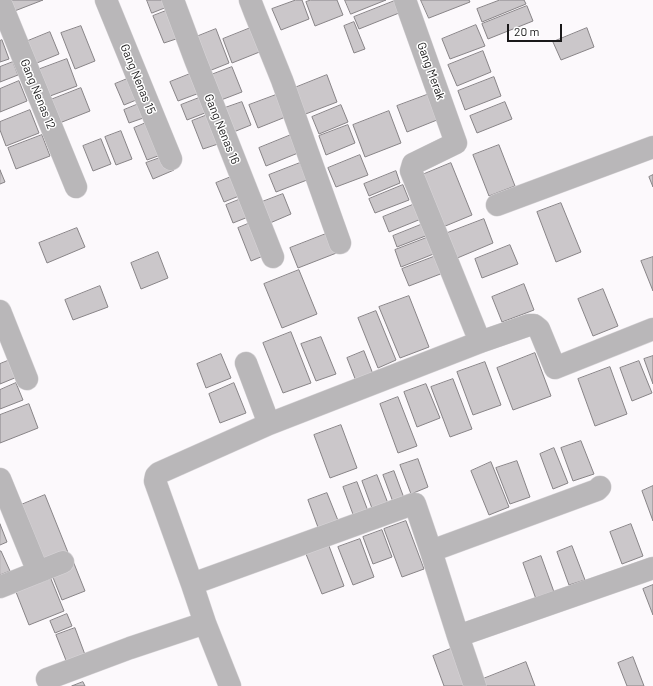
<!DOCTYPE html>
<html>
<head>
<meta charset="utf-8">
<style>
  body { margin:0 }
  #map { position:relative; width:653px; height:686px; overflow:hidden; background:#fcf9fc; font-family:Barlow,sans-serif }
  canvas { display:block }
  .scale { position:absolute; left:507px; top:24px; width:55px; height:18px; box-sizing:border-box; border:2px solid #1a191a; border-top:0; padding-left:5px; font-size:12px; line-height:14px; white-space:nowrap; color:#1a191a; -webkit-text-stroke:3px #fff; paint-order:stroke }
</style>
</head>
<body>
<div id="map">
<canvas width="653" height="686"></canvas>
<div class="scale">20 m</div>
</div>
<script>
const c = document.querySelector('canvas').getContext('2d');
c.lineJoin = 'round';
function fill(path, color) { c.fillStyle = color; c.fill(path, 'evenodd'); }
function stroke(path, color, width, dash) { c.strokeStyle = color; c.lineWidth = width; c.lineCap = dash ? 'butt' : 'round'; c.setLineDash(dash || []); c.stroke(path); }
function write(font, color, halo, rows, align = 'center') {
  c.font = font + ' Barlow,sans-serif'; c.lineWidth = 3; c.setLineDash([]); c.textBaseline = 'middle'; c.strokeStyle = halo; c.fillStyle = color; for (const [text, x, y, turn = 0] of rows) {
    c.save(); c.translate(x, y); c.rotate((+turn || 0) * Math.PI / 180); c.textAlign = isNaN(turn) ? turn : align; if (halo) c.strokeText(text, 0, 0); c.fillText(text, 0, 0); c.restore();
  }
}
const building = new Path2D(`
  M7 0H43L12 12Z
  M147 0H170L172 5 152 13Z
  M296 0H302L309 19 281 30 272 9Z
  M311 0H337L343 15 315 26 306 2Z
  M345 0H386L351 14Z
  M397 0 404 11 359 29 354 17Z
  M421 0H469L470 2 429 18Z
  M500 0H524L526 4 482 22 477 9Z
  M527 6 533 21 488 39 482 24Z
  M171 9 182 37 164 43 153 16Z
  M354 22 365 49 354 53 344 26Z
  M258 25 267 49 232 63 223 39Z
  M476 25 485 46 450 59 442 39Z
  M81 26 95 61 75 69 61 33Z
  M587 28 594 47 561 60 553 42Z
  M216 29 229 63 209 71 196 37Z
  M50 32 59 54 32 65 23 43Z
  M2 40 9 59 0 62V41Z
  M483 51 491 72 457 86 448 65Z
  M67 59 77 86 42 99 32 72Z
  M13 62 18 75 0 82V67Z
  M232 67 242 92 221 100 211 75Z
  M195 72 202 92 178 101 170 82Z
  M327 75 337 102 303 115 292 89Z
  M132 77 141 98 124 105 115 84Z
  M494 77 501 96 465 110 458 91Z
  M19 81 27 101 0 112V89Z
  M81 88 90 111 57 124 48 101Z
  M284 92 293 114 258 128 249 105Z
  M432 93 442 118 407 132 397 106Z
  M204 96 210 111 187 120 181 105Z
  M146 101 152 115 129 123 124 110Z
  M242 102 251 125 231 133 222 109Z
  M505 102 512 119 477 133 470 116Z
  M341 105 348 122 319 134 312 117Z
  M30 110 39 133 6 146 0 130V122Z
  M389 111 401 143 365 157 353 125Z
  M210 114 221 143 203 149 192 121Z
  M153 120 166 153 147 160 134 128Z
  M348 125 355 143 326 155 319 136Z
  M121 131 132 159 116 165 105 137Z
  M42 135 50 156 16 169 8 148Z
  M291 135 298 153 266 166 259 148Z
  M101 139 111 164 93 171 83 146Z
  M499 145 515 186 489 196 473 155Z
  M168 155 174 170 153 179 146 163Z
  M360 155 368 175 336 187 328 168Z
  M300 163 307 180 276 192 269 175Z
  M451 163 472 215 443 227 422 175Z
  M0 170 5 182 0 184Z
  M396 171 400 183 369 196 364 184Z
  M236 175 244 194 224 202 216 183Z
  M653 175V187L649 177Z
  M403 185 409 200 375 213 369 199Z
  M283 194 291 214 270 223 262 202Z
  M246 197 253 215 233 223 226 205Z
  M561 203 581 252 556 262 537 212Z
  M415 204 421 219 389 232 383 217Z
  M484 219 493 243 455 259 445 234Z
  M255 221 268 254 251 261 238 228Z
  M423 224 428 235 397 247 393 236Z
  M77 228 85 247 47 263 39 243Z
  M331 232 339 252 298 268 290 248Z
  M429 237 436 253 401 267 395 250Z
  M510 245 518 264 482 278 475 259Z
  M158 252 168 278 141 289 131 263Z
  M436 256 443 273 409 286 402 269Z
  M653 257V291L641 261Z
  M299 270 317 314 282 328 264 284Z
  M524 284 534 310 502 322 492 297Z
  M100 286 108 307 73 320 65 300Z
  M603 289 618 326 593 336 578 299Z
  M409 296 429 347 400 358 379 307Z
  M376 311 396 360 378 368 358 318Z
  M291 332 311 383 283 393 263 343Z
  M321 337 336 374 316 381 301 344Z
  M364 351 373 374 356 381 347 358Z
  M535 353 551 396 513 410 497 368Z
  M221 354 231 378 206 388 197 364Z
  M653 356V384L644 359Z
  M10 360 17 377 0 384V364Z
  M639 361 652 393 632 401 620 368Z
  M485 362 501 405 473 415 457 372Z
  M610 367 627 414 595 426 578 379Z
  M453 379 472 429 450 437 431 387Z
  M16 383 23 400 0 409V390Z
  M234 383 246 413 220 423 209 394Z
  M426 384 440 418 417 427 404 392Z
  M398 397 417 446 398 453 380 404Z
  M29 404 38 428 0 443V415Z
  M341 425 357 468 330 478 314 435Z
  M581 441 594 474 573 481 561 448Z
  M554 448 568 483 553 489 540 454Z
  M418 459 428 487 411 494 400 465Z
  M517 461 530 497 510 504 496 468Z
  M491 462 509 507 489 515 471 471Z
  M394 471 404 498 393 502 383 475Z
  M377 475 389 506 373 511 362 481Z
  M357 482 368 511 354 517 343 487Z
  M653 486V521L642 491Z
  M327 493 339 523 319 530 308 500Z
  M45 495 69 555 45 564 21 505Z
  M406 521 424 569 402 577 384 529Z
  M0 524 7 542 0 545Z
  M631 524 643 556 622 564 610 532Z
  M382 530 392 557 373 564 363 537Z
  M360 539 374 577 353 585 338 547Z
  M329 546 344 586 322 594 306 554Z
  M572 546 585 580 569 585 557 552Z
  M0 551H1L10 571 0 575Z
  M541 556 554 592 536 599 523 563Z
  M73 561 85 591 62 600 50 570Z
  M51 579 64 611 29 625 16 592Z
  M653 585V615L643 589Z
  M67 614 72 626 55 633 50 621Z
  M75 628 87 660 69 668 56 635Z
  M458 646 473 686H444L433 656Z
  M633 657 644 686H627L618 663Z
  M526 662 535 686H485L483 679Z
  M83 682 85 686H72Z`);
fill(building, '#cbc7ca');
stroke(building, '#888487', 1);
const minor = new Path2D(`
  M106 0 171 159
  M173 0 195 59 273 257
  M250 0 255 13 282 80 340 243
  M0 1 76 187
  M497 205 653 147
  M0 311 27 379
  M480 342 529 325H534L539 329 555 368 653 329
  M246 363 269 424
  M0 479 38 572
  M431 551 458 636
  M192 584 413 504H415L431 551 597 490 600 487
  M0 587 63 562
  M47 679 130 648 205 623
  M230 686 205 623 192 584 155 481 156 476 159 473 269 424 480 342 411 171 413 164 456 143 405 0
  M475 686 458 636 653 568`);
stroke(minor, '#d8d5d8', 23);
stroke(minor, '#b9b7b9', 22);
write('12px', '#1a191a', '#fff', [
  ["Gang Merak",431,71,70],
  ["Gang Nenas 15",138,79,68],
  ["Gang Nenas 12",38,94,68],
  ["Gang Nenas 16",222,129,68]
]);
</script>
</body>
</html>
